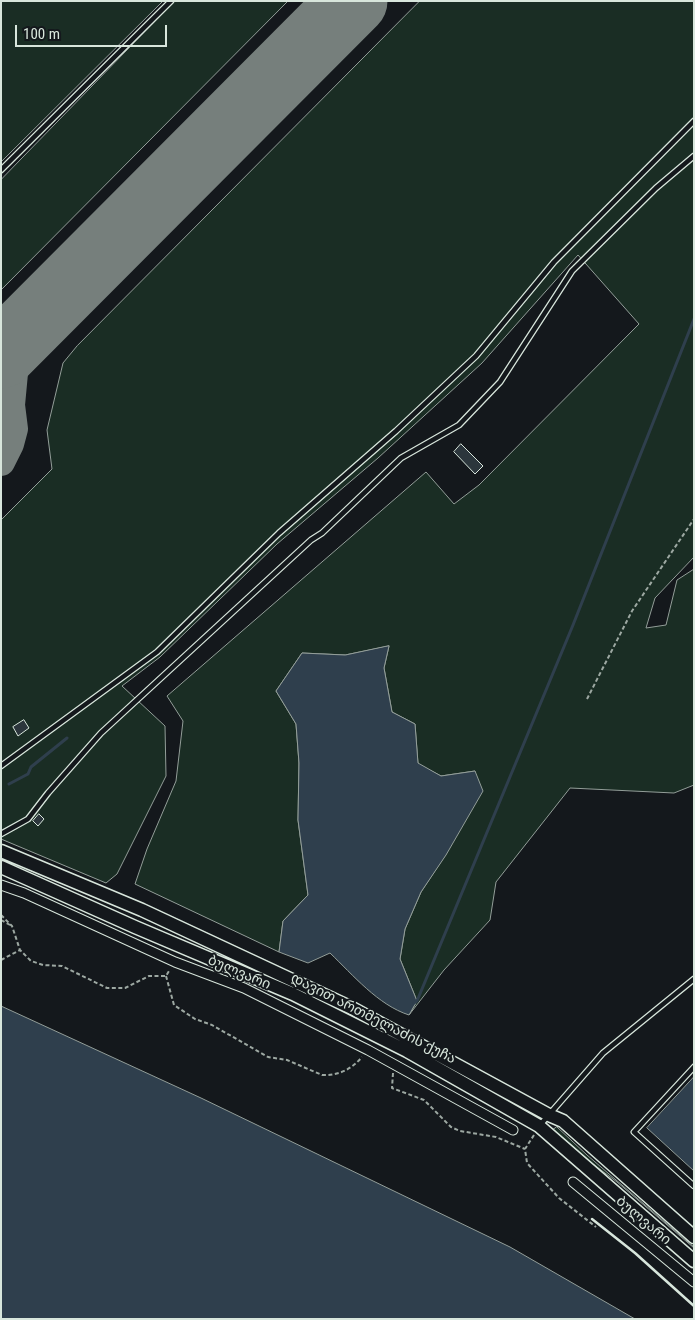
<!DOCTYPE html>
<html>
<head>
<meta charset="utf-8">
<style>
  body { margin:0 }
  #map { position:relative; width:695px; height:1320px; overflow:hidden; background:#14181c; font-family:"Roboto Condensed",sans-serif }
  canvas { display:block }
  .frame { position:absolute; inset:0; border:2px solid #d8e6dc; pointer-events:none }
  .scale { position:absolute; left:15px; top:25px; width:152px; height:22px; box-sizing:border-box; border:2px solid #d8e6dc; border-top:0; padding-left:6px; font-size:15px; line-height:18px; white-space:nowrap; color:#d8e6dc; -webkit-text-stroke:4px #14181c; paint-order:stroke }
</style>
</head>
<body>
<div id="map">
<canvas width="695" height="1320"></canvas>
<div class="frame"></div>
<div class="scale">100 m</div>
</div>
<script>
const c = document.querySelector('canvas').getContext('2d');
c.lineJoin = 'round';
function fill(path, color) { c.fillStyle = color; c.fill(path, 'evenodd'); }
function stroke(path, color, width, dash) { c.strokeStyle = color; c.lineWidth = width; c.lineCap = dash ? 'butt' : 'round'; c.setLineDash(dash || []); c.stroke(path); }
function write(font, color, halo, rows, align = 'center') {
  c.font = font + ' "Roboto Condensed","Noto Sans Georgian",sans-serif'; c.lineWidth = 4; c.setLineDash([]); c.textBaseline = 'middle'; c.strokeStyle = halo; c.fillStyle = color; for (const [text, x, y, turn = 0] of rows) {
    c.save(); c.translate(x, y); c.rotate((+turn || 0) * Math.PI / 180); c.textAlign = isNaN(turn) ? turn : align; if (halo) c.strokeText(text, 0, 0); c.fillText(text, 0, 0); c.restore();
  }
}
const green = new Path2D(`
  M1 1H163L1 162Z
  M175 1H288L1 290V180Z
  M420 1H694V557L655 598 646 628 666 625 677 580 694 569V785L674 793 570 788 496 882 490 920 444 970 409 1015 417 1001 400 959 405 929 421 892 446 854 475 771 441 776 418 764 415 724 392 712 384 668 389 646 345 655 302 653 276 691 296 724 299 763 298 820 308 895 283 921 279 952 135 884 147 849 176 781 183 721 167 696 426 472 454 504 479 485 639 324 578 255 482 363 378 458 277 544 160 657 122 686 165 726 166 776 117 874 106 883 1 839V520L52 469 47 430 63 363 77 346Z
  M557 1127 587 1155 694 1247V1248L617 1182 550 1132Z`);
fill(green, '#1a2d24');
stroke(green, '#939e99', 1);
const water = new Path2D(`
  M389 646 384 668 392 712 415 724 418 763 441 776 475 771 483 791 446 855 421 892 405 929 400 959 417 1001 409 1015C378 1005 353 975 330 953L308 963 279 952 283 921 308 895 298 820 299 763 296 724 276 691 302 653 345 655Z
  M1 1006 201 1098 510 1247 635 1319H1Z
  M694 1077V1171L647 1128Z`);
fill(water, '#2f3f4d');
stroke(water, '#939e99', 1);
stroke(new Path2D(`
  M9 784 28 774 31 767 67 738
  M414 1003 417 1001 573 625 694 319`), '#2f3f4d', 3);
stroke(new Path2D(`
  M1 462 10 444 14 429 11 405 14 373 18 357 26 330 49 307`), '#767f7c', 28);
stroke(new Path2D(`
  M1 354 353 1`), '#767f7c', 69);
const building = new Path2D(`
  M461 444 483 466 475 474 454 452Z
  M24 720 29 728 18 736 13 727Z
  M39 814 44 819 38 826 33 821Z`);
fill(building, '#2c363c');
stroke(building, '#d8e6dc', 1);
const lane = new Path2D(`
  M1 170 171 1
  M1 766 157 652 279 533 396 431 476 356 554 262 694 121
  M1 834 28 819 48 793 101 733 311 540 322 533 401 458 459 425 500 382 572 271 656 188 694 156
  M694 1067 634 1132 694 1186
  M540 1125 603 1053 694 979`);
const street = new Path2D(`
  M1 885 24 893 175 962 244 988 368 1050 513 1130
  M573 1182 694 1282`);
const secondary = new Path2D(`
  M1 851 142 910 352 1008 549 1115 563 1121 694 1237
  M1 867 135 927 293 994 407 1051 539 1126 694 1261`);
stroke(lane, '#d8e6dc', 7);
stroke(street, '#d8e6dc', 11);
stroke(secondary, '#d8e6dc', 15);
stroke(new Path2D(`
  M587 699 632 611 694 519
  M1 915 12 926 20 950 31 961 43 965 62 966 107 988H125L149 976H166L169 971
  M1 920 10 925
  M1 960 20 950
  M166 976 174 1005 195 1019 212 1025 268 1057 287 1060 322 1075C338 1076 352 1069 362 1057
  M393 1073 392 1088 424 1100 451 1127 460 1131 496 1137 525 1149
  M534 1135 525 1149 527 1163 559 1198 596 1227`), '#9da8a2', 2, [4, 2.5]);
stroke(lane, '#14181c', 4.5);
stroke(street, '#14181c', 9);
stroke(secondary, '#14181c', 12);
stroke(new Path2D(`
  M592 1219 635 1253 694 1306`), '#d8e6dc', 2.5);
write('14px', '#d8e6dc', '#14181c', [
  ["ბულვარი",239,973,23],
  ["დავით ართმელაძის ქუჩა",373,1019,27],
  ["ბულვარი",643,1221,40]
]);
</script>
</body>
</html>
